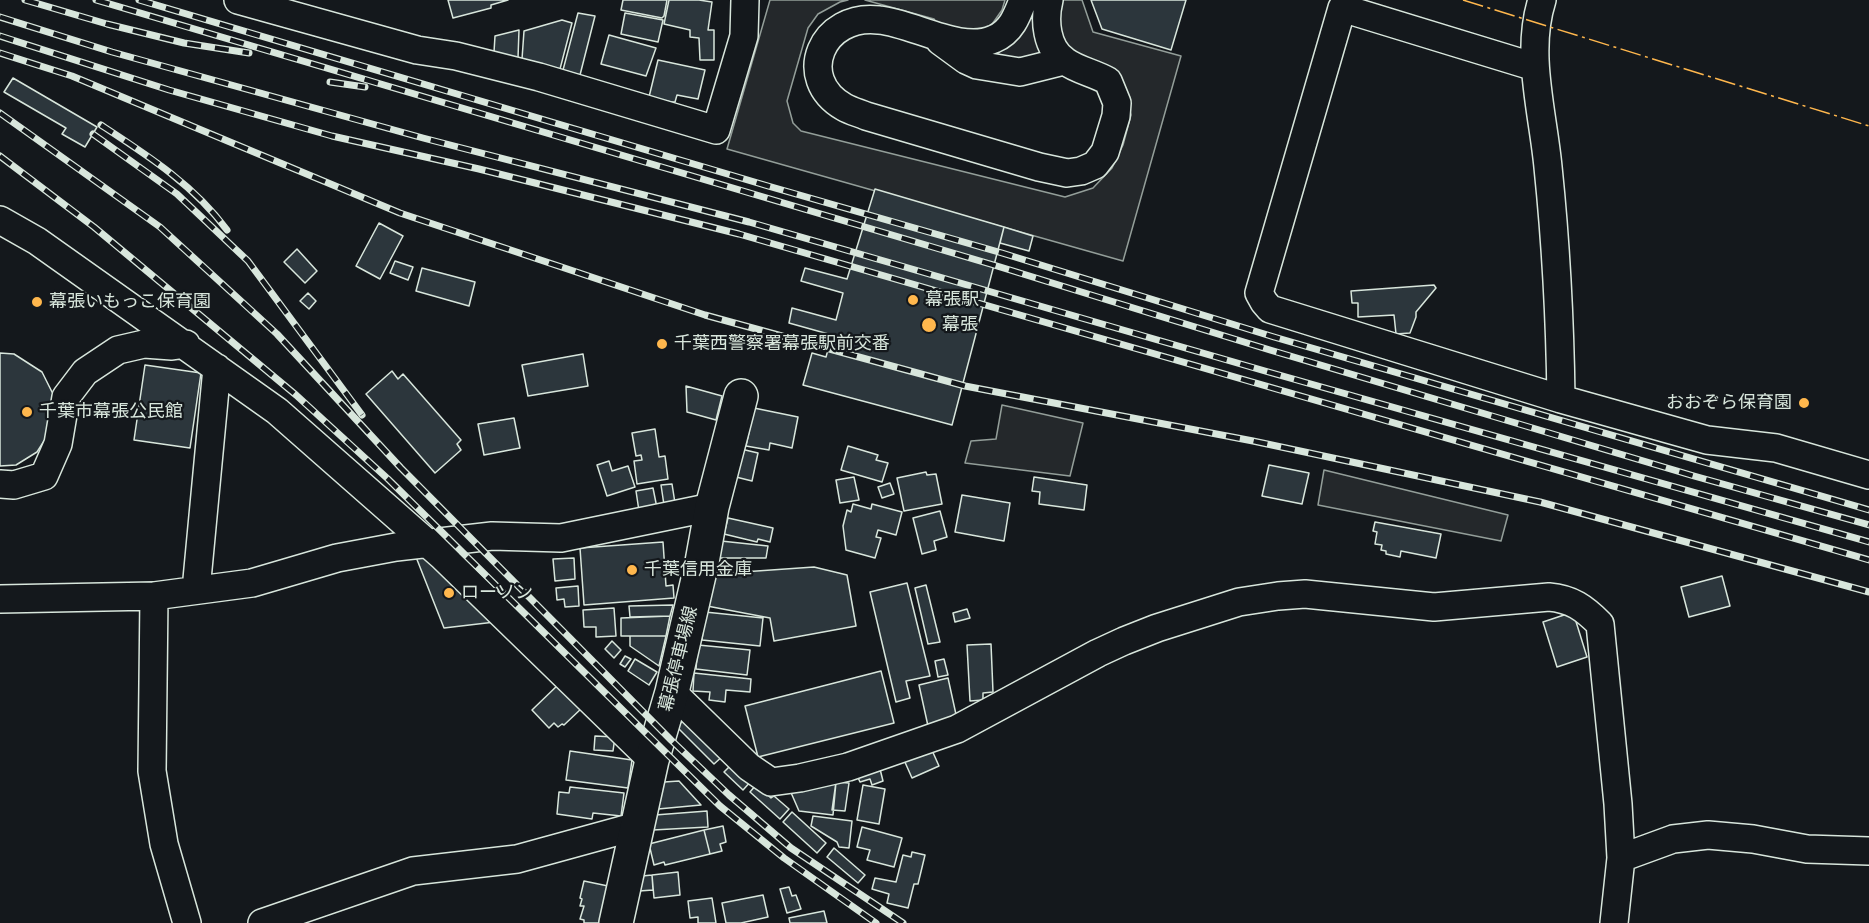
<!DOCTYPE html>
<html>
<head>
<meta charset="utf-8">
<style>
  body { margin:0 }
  canvas { display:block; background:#14181c }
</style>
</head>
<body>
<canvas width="1869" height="923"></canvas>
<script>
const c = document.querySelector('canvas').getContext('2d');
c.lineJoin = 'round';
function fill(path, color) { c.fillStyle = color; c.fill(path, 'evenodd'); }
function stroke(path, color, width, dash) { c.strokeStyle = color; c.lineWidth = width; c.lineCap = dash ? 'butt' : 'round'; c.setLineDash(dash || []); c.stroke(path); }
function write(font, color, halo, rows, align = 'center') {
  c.font = font + ' "Fira Sans","Noto Sans JP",sans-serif'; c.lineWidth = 4.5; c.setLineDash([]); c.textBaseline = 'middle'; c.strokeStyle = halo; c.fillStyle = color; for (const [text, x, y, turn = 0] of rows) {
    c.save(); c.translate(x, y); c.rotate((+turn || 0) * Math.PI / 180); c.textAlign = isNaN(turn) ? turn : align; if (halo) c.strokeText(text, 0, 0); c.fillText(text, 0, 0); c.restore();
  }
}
const green = new Path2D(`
  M1031 0 1048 48 1034 60 985 55Z`);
fill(green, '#202428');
stroke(green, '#939e99', 1.5);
const parking = new Path2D(`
  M770 0H848L840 2 818 14 808 28 787 101 793 123 801 131 1065 197 1093 188 1112 168 1123 145 1131 115 1124 89 1070 58 1053 34 1055 0H1082L1093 32 1181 56 1123 261 727 149Z
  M865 0H1005L1002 10 988 30 943 32 934 19Z
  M1002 405 1083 423 1070 476 965 463 971 441 996 439Z
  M1324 470 1508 515 1501 541 1318 505Z`);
fill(parking, '#24282b');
stroke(parking, '#939e99', 1.5);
const building = new Path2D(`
  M448 0H508L491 5V8L453 18Z
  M623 0H667L664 16 662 18 621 10Z
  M669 0H699L712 2 708 30H714V60H700L699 38 690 37V30L664 24Z
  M1091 0H1186L1171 50 1102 29Z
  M578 13 595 16 580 75 563 70Z
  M625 13 663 20 658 42 621 34Z
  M562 20 572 23 560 69 522 59 524 31Z
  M519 30 518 58 494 52 495 36Z
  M609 35 656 48 646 76 601 64Z
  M658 60 705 70 698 99 677 95 675 102H671L649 97Z
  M13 78 97 127 85 147 62 134 66 128 4 92Z
  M875 189 1004 227 952 425 803 385 812 353 826 357 832 335 789 323 792 308 836 320 843 293 801 281 805 268 847 279Z
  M379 223 403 236 380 279 356 266Z
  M1004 227 1033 236 1029 251 1000 243Z
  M297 249 317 271 305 283 284 262Z
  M395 261 413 267 408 280 390 273Z
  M422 268 475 282 469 306 416 291Z
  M1434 285 1436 288 1416 312V317L1410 333 1396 334 1394 315 1358 317V303H1352L1351 291Z
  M308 293 316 301 309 309 300 301Z
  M0 353 14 354 42 372 54 396 53 427 37 452 16 465 0 466Z
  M583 354 588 386 528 396 522 365Z
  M145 365 201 373 190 448 134 440Z
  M392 371 398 379 403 374 461 440 457 444 461 450 435 473 366 394Z
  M686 386 722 396 716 420 687 412Z
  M754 408 798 417 792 448 770 443 769 450 746 446Z
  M514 418 520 448 484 455 478 424Z
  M655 429 659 457 665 456 668 479 637 484 634 461 642 460 641 455 636 456 632 433Z
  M848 446 878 455 876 460 888 463 882 482 841 470Z
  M741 449 758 453 752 481 736 477Z
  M609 461 612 471 628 466 635 487 607 496 597 465Z
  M1269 465 1309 473 1302 504 1262 496Z
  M926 472 927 475 936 474 942 504 904 511 897 478Z
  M854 477 859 500 840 503 836 480Z
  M1034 477 1087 485 1084 510 1039 504 1040 492 1032 491Z
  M890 483 894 494 882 498 878 487Z
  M672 484 675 503 664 505 661 485Z
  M653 488 657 508 639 511 636 491Z
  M962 495 1010 503 1004 541 955 532Z
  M853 504 871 509 872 504 902 512 896 535 878 530 876 537 881 538 875 558 846 550 843 526 847 510 851 512Z
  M940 511 947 537 934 541 936 550 922 554 913 518Z
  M728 518 773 528 770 542 758 539 757 542 724 534Z
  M1375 522 1441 534 1436 558 1401 551 1400 557 1386 554V551L1381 550 1382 545 1375 544 1377 532 1373 531Z
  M721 541 768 546 766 558H717Z
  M663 542 666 586 673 585 674 598 584 605 580 548Z
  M428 551 495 622 444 628 416 557Z
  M574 558 575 579 555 581 553 559Z
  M814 567 847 575 856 626 774 641 770 618 707 606 714 574Z
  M1722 576 1730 606 1689 617 1681 587Z
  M907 583 930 676 906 681 910 698 896 702 870 592Z
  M926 585 940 642 928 644 915 588Z
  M578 586 579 606 565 607 564 599 557 600 556 588Z
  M673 605 670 616 630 617 629 606Z
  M614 608 616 636 596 637V627H584L583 610Z
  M967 609 970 618 955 622 953 613Z
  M705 612 763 618 760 646 702 640Z
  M1573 612 1587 657 1557 667 1543 622Z
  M670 616 666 636H621V618Z
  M630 636H666L659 666 630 646Z
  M612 641 621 650 614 658 605 649Z
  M991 644 993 692 983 693V700L970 701 967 645Z
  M698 645 750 650 747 675 696 669Z
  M625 656 631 659 625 667 620 664Z
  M635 659 657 672 649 685 628 671Z
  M944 659 948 675 938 677 935 661Z
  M881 671 894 723 758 757 745 706Z
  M694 673 751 679 750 692 726 690 725 702 709 700 710 692 693 691Z
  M948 678 957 719 928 726 919 685Z
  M560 683 583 707 564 725 562 724 558 727 554 723 549 728 532 710Z
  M687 716 725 754 714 764 677 727Z
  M595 736 615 737 613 751 594 750Z
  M931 748 939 766 912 778 904 760Z
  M570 751 632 760 628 788 566 780Z
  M733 763 752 780 743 790 724 772Z
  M879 765 883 781 872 785 870 779 860 782 856 773Z
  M679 781 701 805 658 809 664 782Z
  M836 782 849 783 845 811 832 810Z
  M836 782 833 815 799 811 789 788Z
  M756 785 771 798 774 796 789 809 780 819 750 792Z
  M863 785 885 789 879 824 857 820Z
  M570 787 624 793 621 816 593 813 592 819 557 814 559 792 569 793Z
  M707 811 708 827 653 830 655 815Z
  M792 812 826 843 817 853 783 822Z
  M813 816 852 821 849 848 839 847 837 842 811 826Z
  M723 826 726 842 720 844 722 851 710 854 704 830Z
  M862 827 902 838 894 867 867 860 870 850 857 847Z
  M704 830 710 854 665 865 664 862 654 865 649 844Z
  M834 848 865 875 858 883 827 857Z
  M912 852 925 855 918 884H914L908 908 887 903 889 894 872 889 875 878 896 882 903 855 911 857Z
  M678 872 680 895 654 898 652 875Z
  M652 875 653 890 639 891 642 876Z
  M584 881 608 886 599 923H584V920L580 919 584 906H580L582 899 580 898Z
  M789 887 792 896 796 895 801 909 787 913 780 889Z
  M763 895 768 917 741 923H726L722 903Z
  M712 898 716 923H698V917L690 918 688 901Z
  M824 911 827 923H790L789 918Z`);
fill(building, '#2c363c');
stroke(building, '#d8e6dc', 1.5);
const minor = new Path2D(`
  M238 0 417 50 456 56 539 77 716 130 744 36 745 0
  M1023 0C1017 16 1011 32 994 39 961 54 913 23 879 20 822 13 794 78 844 107 851 111 859 113 866 116L1039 167 1067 173 1081 171 1095 165 1105 152 1116 116 1117 103 1108 81C1094 73 1077 70 1065 61 1046 48 1044 20 1049 0
  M1542 0C1525 53 1543 113 1548 167 1556 244 1560 322 1561 399
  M940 41 966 60 977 65 1020 72 1064 61
  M1535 67 1342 8 1259 293 1264 302 1270 309 1561 399 1707 440 1776 448 1869 475
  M0 220 37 241 277 411 442 556 652 760
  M0 484 14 485 44 476 58 444 66 397 85 372 118 350 144 344 172 346 186 344
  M196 590 217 368
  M154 596 152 771 164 844 187 923
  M0 599 154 596 252 583 337 558 396 547 492 536 561 538 712 507
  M672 692 749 767 771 782 800 778 848 767 957 729 1098 653 1124 641 1157 628 1239 602 1278 596 1305 594 1434 607 1549 597C1572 599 1584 608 1600 624L1618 804 1621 858 1614 923
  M1621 858 1673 839 1708 835 1753 839 1807 849 1869 851
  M262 923 413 871 517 859 637 826`);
const major = new Path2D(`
  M616 923 652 760 672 692 702 562 712 507 741 396`);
stroke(minor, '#d8e6dc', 30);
stroke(major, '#d8e6dc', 36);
stroke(minor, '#14181c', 27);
stroke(major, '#14181c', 33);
const rail = new Path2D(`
  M25 0 107 24 184 43 249 53
  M96 0 997 266 1270 350 1694 476 1869 525
  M139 0 768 186 1002 253 1274 337 1869 510
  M0 17 112 52 423 138 749 222 1265 371 1869 542
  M0 36 169 90 332 136 479 169 739 234 1869 560
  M0 53 72 76 400 213 705 315 965 386 1253 441 1540 502 1869 592
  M330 82 365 87
  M0 113 160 227 277 334 401 468 671 740 729 795 791 848 903 923
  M101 125C147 155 194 185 227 230
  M93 134 177 194 248 261 362 415
  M0 156 94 227 296 395 388 479 720 806 784 858 876 923`);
stroke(rail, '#d8e6dc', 7);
stroke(rail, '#14181c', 4.5, [14]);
stroke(new Path2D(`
  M1463 0 1869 126`), '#ffb74d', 1.5, [21, 4.5, 3, 4.5]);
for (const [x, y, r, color] of [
  [913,300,6,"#ffb74d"],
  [37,302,6,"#ffb74d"],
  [929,325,8,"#ffb74d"],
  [662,344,6,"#ffb74d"],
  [1804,403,6,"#ffb74d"],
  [27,412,6,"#ffb74d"],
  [632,570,6,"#ffb74d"],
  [449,593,6,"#ffb74d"]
]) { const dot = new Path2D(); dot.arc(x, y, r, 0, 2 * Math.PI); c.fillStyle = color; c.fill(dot); stroke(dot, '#14181c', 2); }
write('18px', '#d8e6dc', '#14181c', [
  ["幕張駅",925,300],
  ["幕張いもっこ保育園",49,302],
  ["幕張",942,325],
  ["千葉西警察署幕張駅前交番",674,344],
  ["おおぞら保育園",1792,403,"right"],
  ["千葉市幕張公民館",39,412],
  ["千葉信用金庫",644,570],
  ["ローソン",461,593]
], 'left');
write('18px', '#d8e6dc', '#14181c', [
  ["幕張停車場線",679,659,-76]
]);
</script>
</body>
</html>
